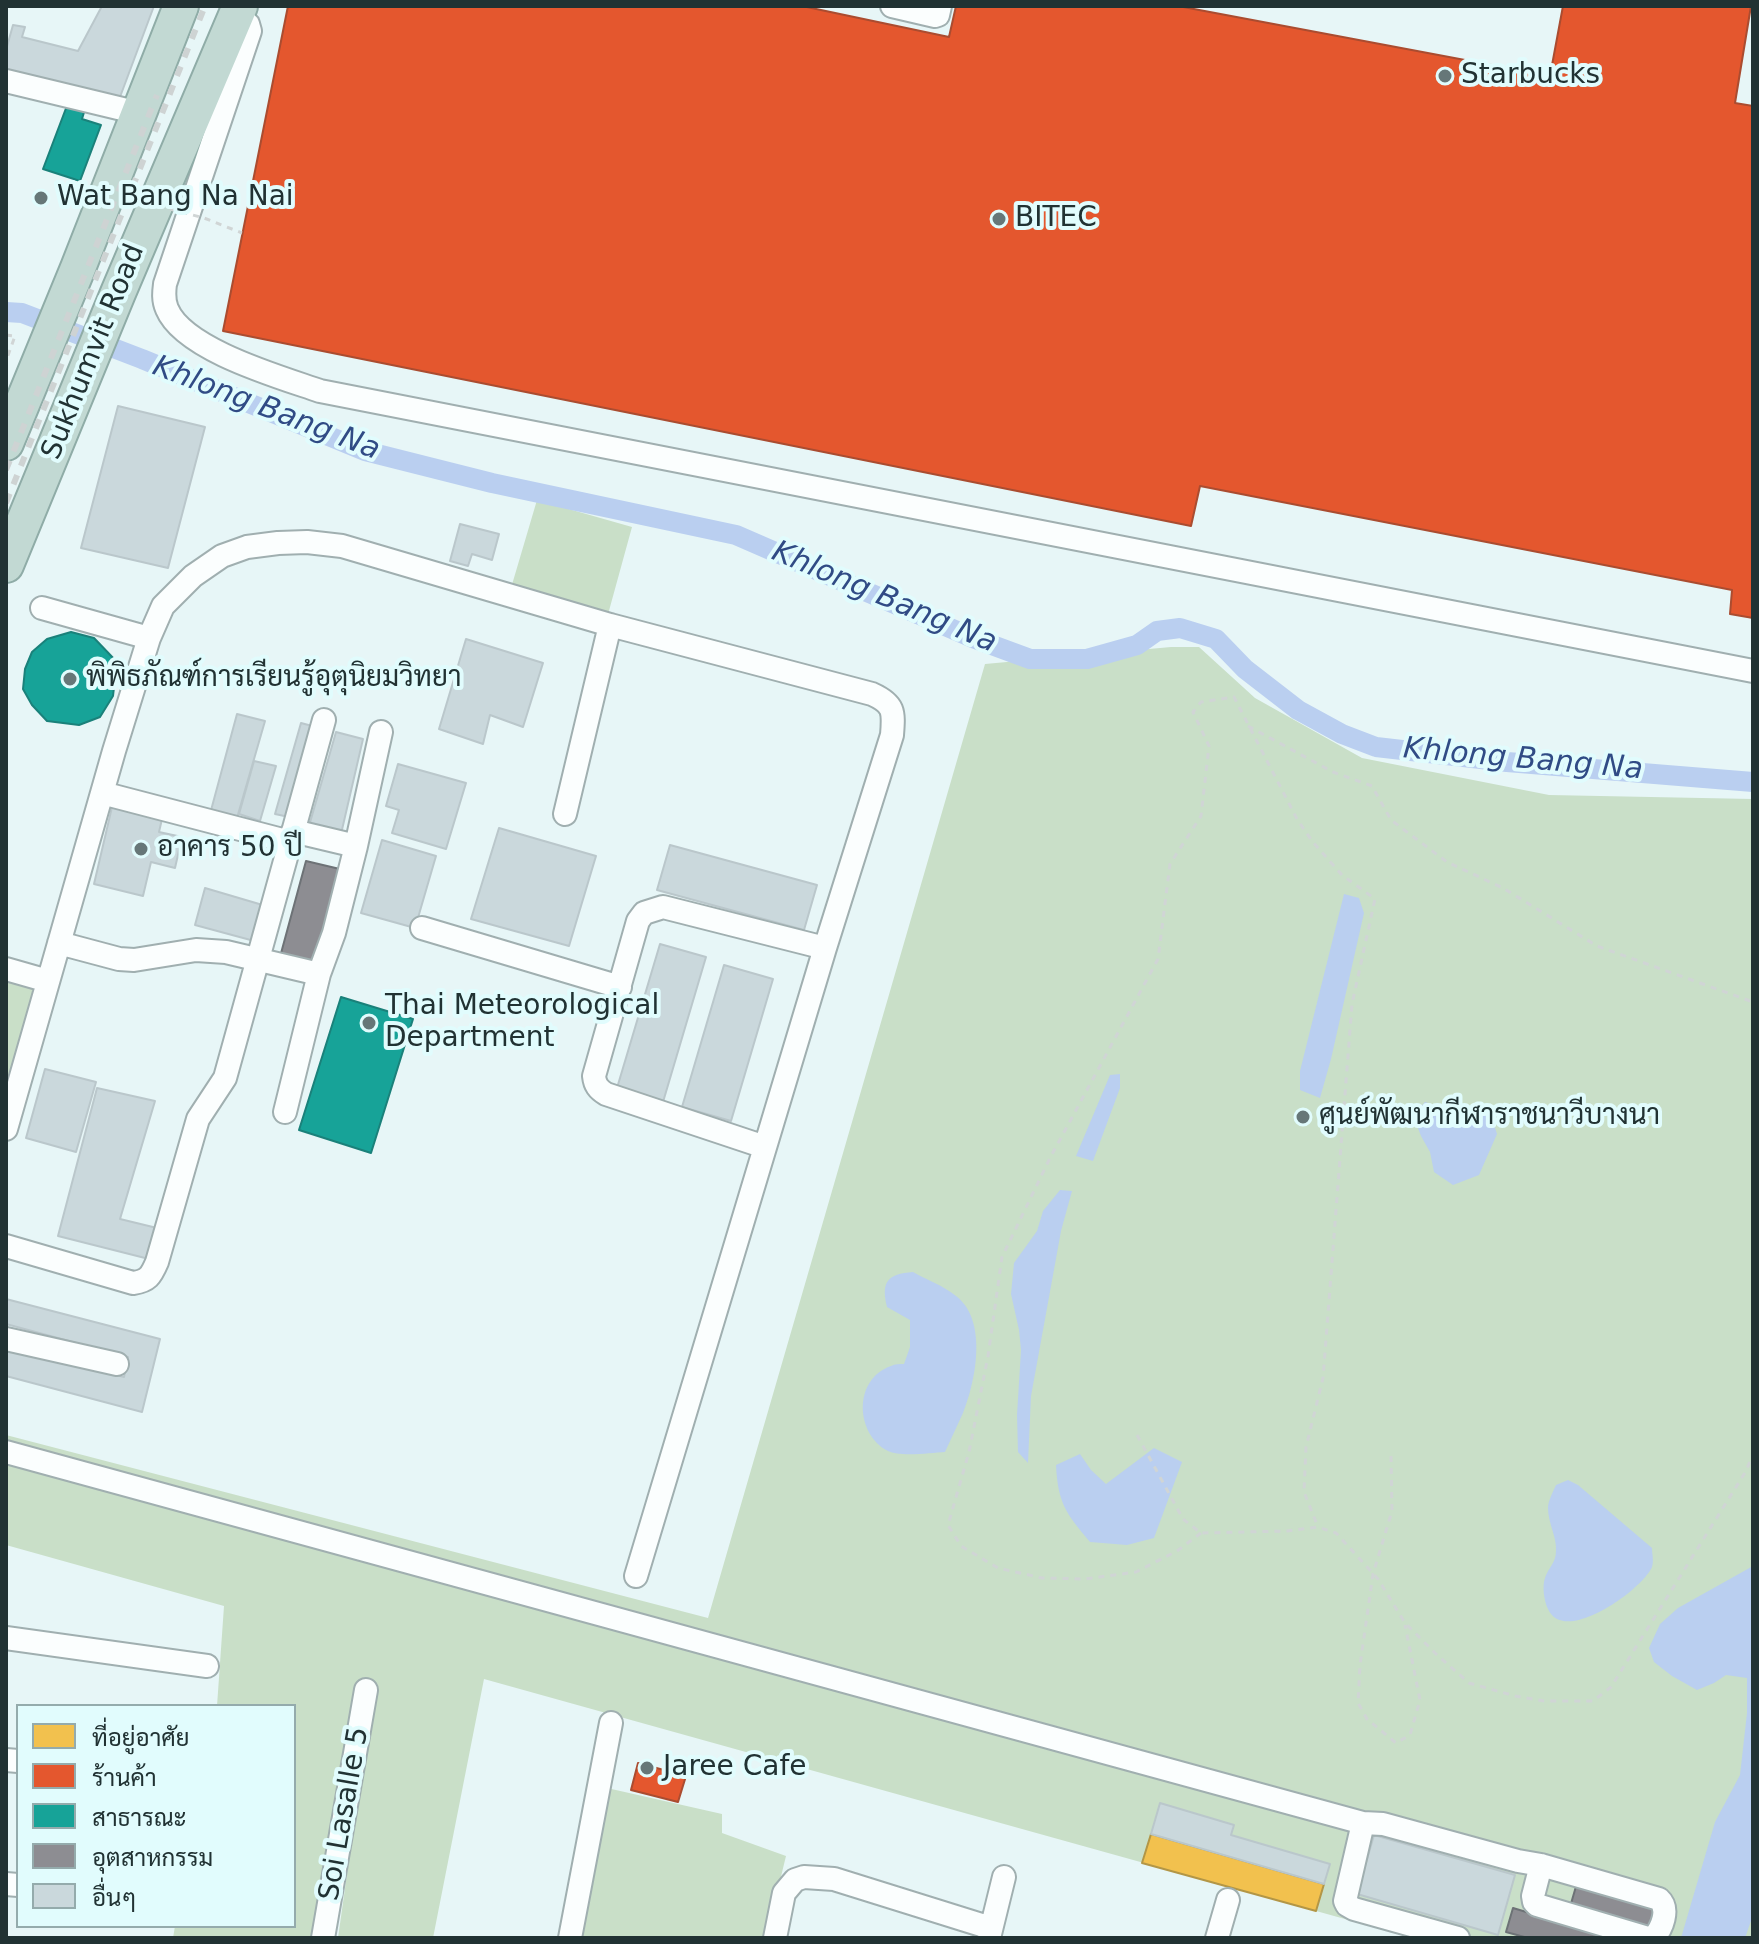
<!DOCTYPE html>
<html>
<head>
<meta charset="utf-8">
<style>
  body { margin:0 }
  #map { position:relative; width:1759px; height:1944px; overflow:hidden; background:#e7f6f7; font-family:"DejaVu Sans",Sarabun,sans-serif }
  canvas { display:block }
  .frame { position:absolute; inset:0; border:8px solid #213233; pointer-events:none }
  .legend { position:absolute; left:16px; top:1704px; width:280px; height:224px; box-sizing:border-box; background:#e1fcfd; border:2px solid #94abac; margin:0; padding:10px 14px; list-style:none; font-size:24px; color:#213233 }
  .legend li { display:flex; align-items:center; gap:16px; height:40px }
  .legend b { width:40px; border:2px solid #94abac }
</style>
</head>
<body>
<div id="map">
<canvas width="1759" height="1944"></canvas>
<div class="frame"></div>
<ul class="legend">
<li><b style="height:22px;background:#f2c14e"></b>ที่อยู่อาศัย</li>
<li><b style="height:22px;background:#e4572e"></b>ร้านค้า</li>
<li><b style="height:22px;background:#17a398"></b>สาธารณะ</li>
<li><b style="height:22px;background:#8d8d92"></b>อุตสาหกรรม</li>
<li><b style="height:22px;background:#cad8dc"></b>อื่นๆ</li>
</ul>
</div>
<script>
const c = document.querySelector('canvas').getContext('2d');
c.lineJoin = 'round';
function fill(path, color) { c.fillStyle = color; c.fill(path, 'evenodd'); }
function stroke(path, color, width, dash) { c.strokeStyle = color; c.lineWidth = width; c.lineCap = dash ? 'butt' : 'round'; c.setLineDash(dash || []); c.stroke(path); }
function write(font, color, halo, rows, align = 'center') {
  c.font = font + ' "DejaVu Sans",Sarabun,sans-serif'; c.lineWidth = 8; c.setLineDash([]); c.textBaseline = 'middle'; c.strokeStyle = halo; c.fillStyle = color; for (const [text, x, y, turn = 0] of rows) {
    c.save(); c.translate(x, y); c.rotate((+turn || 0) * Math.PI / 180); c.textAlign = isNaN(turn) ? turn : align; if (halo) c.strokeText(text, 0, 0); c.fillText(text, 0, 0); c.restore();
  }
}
fill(new Path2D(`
  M537 500 632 527 607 618 511 588Z
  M1171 647H1199L1255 698 1362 758 1549 795 1753 799V1938H1413L484 1679 433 1938H338L349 1860 329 1852 313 1938H173L175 1926H294V1706H217L224 1606 6 1545V1435L708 1618 985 664Z
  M6 978 37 987 6 1097Z
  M607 1788 722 1814V1833L786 1856 766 1938H581Z`), '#c9dfc8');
fill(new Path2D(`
  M1344 894 1359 898 1364 913 1331 1059 1320 1098 1300 1090V1071Z
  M1120 1074V1088L1093 1161 1076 1156 1110 1075Z
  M1425 1102 1466 1116 1490 1112 1497 1134 1479 1175 1453 1185 1434 1172 1430 1152 1421 1136 1413 1115Z
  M1060 1190 1072 1191 1061 1231 1031 1396 1028 1463 1018 1452 1017 1415 1021 1350 1019 1330 1011 1294 1014 1263 1037 1231 1043 1211Z
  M913 1272C927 1280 944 1286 956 1296 988 1320 976 1381 963 1413 957 1426 951 1439 945 1452 931 1453 899 1457 888 1451 855 1434 853 1379 891 1366 895 1364 900 1364 904 1364L910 1347V1320L887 1307C881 1282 887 1274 913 1272Z
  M1154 1448 1182 1462 1154 1538 1127 1545 1090 1542C1066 1513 1058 1504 1056 1465L1080 1454 1091 1470 1106 1484Z
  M1568 1480 1578 1485 1652 1548C1652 1554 1654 1561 1652 1567 1642 1590 1564 1646 1548 1609 1544 1601 1542 1586 1545 1578 1548 1568 1556 1563 1556 1551 1557 1537 1548 1523 1548 1508 1548 1501 1553 1492 1556 1485Z
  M1753 1566V1915L1745 1938H1681L1715 1822 1740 1775 1747 1713V1678L1726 1675 1714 1683 1697 1690 1672 1676 1654 1662 1649 1648 1660 1624 1678 1608Z`), '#bacff0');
const homes = new Path2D(`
  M1151 1834 1324 1884 1316 1911 1142 1863Z`);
fill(homes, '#f2c14e');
stroke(homes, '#b39646', 2);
const shops = new Path2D(`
  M288 6H802L949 37 956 6H1178L1550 76 1563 6H1751L1735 103 1753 106V618L1730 614 1732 590 1200 486 1191 526 223 331Z
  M638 1763 686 1776 678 1802 631 1790Z`);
fill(shops, '#e4572e');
stroke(shops, '#aa4c30', 2);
const public = new Path2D(`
  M68 103 85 109 82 119 101 125 80 181 43 169Z
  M71 632 94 638 117 662 113 696 100 717 79 725 47 721 32 705 23 689 25 669 32 652 47 639Z
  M341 997 413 1019 371 1153 299 1130Z`);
fill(public, '#17a398');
stroke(public, '#1a817a', 2);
const industry = new Path2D(`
  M306 861 344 870 322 968 280 957Z
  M1577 1883 1664 1908 1657 1931 1570 1907Z
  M1513 1908 1613 1938H1528L1506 1932Z`);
fill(industry, '#8d8d92');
stroke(industry, '#6d7276', 2);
stroke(new Path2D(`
  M6 312 22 313 142 359 365 451 492 483 736 535 973 638 1030 659H1087L1137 645 1157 631 1180 628 1216 639 1245 669 1298 710 1342 734 1376 747 1507 762 1753 782`), '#bacff0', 20);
const building = new Path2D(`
  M102 6H154L120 97 6 70V50L13 25 25 27 22 37 78 51Z
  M118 406 205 427 168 568 81 548Z
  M460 524 499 534 492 560 472 554 468 566 450 561Z
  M466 639 543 663 523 727 490 715 483 744 439 729Z
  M237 714 265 721 237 818 210 814Z
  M301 723 316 727 289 817 275 814Z
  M336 732 363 739 341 834 309 826Z
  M254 761 276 766 260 821 239 814Z
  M398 764 466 783 446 849 392 833 399 810 386 806Z
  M112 807 162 819 159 832 182 837 175 868 151 862 143 896 94 884Z
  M499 828 596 856 569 946 471 919Z
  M382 840 436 856 415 928 361 913Z
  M670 845 817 885 804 930 657 890Z
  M205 888 266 906 258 942 195 925Z
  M660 944 706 957 663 1102 617 1088Z
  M724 965 773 979 731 1121 682 1107Z
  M45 1069 96 1082 76 1152 26 1138Z
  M97 1088 155 1101 120 1219 157 1228 149 1259 58 1236Z
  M6 1299 160 1339 142 1412 6 1376V1346L124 1377 128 1357 6 1324Z
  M1160 1803 1234 1825 1231 1835 1330 1864 1324 1884 1151 1834Z
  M1374 1835 1515 1875 1498 1935 1357 1894Z`);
fill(building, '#cad8dc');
stroke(building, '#bac7cb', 2);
const minor = new Path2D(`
  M892 6 935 16 938 15 940 6
  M236 15 248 24 250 31 165 284C164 292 163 300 167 309 184 350 280 377 320 391L1753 671
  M6 81 139 113
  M42 608 149 638
  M102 793 290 842
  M565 814 610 625
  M293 831 356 846
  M422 928 620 987
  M59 943 119 959 134 960 196 950 226 952 319 974
  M6 969 48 981
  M285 1112 319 974 334 933 356 846 381 732
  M6 1129 114 751 149 638 163 606 193 576 222 556 247 547 278 543 307 542 342 546 610 625 872 694C894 704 894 711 892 735L825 948 636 1576
  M765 1147 606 1094C598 1089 595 1085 594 1076L638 921 644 913 663 907 825 948
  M6 1246 133 1283C148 1281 151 1276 157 1262L198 1119 225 1078 324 720
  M6 1339 117 1364
  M6 1452 1363 1823 1383 1824 1518 1861 1541 1865 1659 1899C1670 1909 1662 1929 1653 1938H1648L1537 1905 1534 1902 1533 1896 1541 1865
  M6 1638 207 1666
  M6 1760 18 1761
  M1363 1823 1345 1901 1347 1905 1354 1909 1458 1938
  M6 1884 18 1885
  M323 1938 366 1690
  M570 1938 611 1723
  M775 1938 784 1893 795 1880 804 1877 834 1879 991 1928
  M989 1938 1004 1877
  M1217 1938 1228 1900`);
const highway = new Path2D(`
  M6 443 78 268 181 6
  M6 565 118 293 240 6`);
stroke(minor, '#a0afb0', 26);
stroke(highway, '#8faca7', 38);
stroke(new Path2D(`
  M6 335 15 336 6 361
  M1248 726 1333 772 1372 786 1391 820 1447 862 1503 888 1597 946 1753 1002
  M1137 1435 1183 1519 1201 1533 1287 1531 1318 1527 1336 1533 1378 1579 1405 1623 1436 1654 1469 1683 1515 1696 1544 1701H1593L1611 1687 1746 1471 1753 1454
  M1391 1456 1392 1511 1373 1574 1360 1665 1358 1703 1367 1719 1396 1743 1410 1735 1420 1700 1405 1625
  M1201 1533 1177 1551 1136 1572 1085 1579 1042 1578 998 1568 961 1546 948 1525 969 1452 988 1356 1002 1257 1050 1158 1158 959 1170 864 1201 816 1209 746 1193 712 1201 702 1234 697 1297 819 1312 841 1342 875 1375 899 1352 1004 1323 1378 1306 1447 1304 1492 1318 1527`), '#d0d5d5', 3, [6, 6]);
stroke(minor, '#fbfefe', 22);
stroke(highway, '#c2d9d3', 34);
stroke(new Path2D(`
  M6 470 157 95
  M6 503 205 6`), '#ced3d3', 6, [10, 10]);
stroke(new Path2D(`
  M135 200 204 218 242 233`), '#d0d5d5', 3, [6, 6]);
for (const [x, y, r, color] of [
  [1445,76,8,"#667778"],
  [41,198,8,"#667778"],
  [999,219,8,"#667778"],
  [70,679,8,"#667778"],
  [141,849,8,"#667778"],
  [369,1023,8,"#667778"],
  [1303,1117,8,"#667778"],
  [647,1768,8,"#667778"]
]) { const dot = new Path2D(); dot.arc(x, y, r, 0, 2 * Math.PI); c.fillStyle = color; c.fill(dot); stroke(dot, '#e1fcfd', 3); }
write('28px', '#213233', '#e1fcfd', [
  ["Starbucks",1461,76],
  ["Wat Bang Na Nai",57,198],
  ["BITEC",1015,219],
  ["พิพิธภัณฑ์การเรียนรู้อุตุนิยมวิทยา",86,679],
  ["อาคาร 50 ปี",157,849],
  ["Thai Meteorological",385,1007],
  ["Department",385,1039],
  ["ศูนย์พัฒนากีฬาราชนาวีบางนา",1319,1117],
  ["Jaree Cafe",663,1768]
], 'left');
write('28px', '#213233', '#e1fcfd', [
  ["Sukhumvit Road",94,352,-68],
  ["Soi Lasalle 5",345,1814,-80]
]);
write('italic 30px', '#304b85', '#e1fcfd', [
  ["Khlong Bang Na",266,409,21],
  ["Khlong Bang Na",884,598,23],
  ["Khlong Bang Na",1523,760,5]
]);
</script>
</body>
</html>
